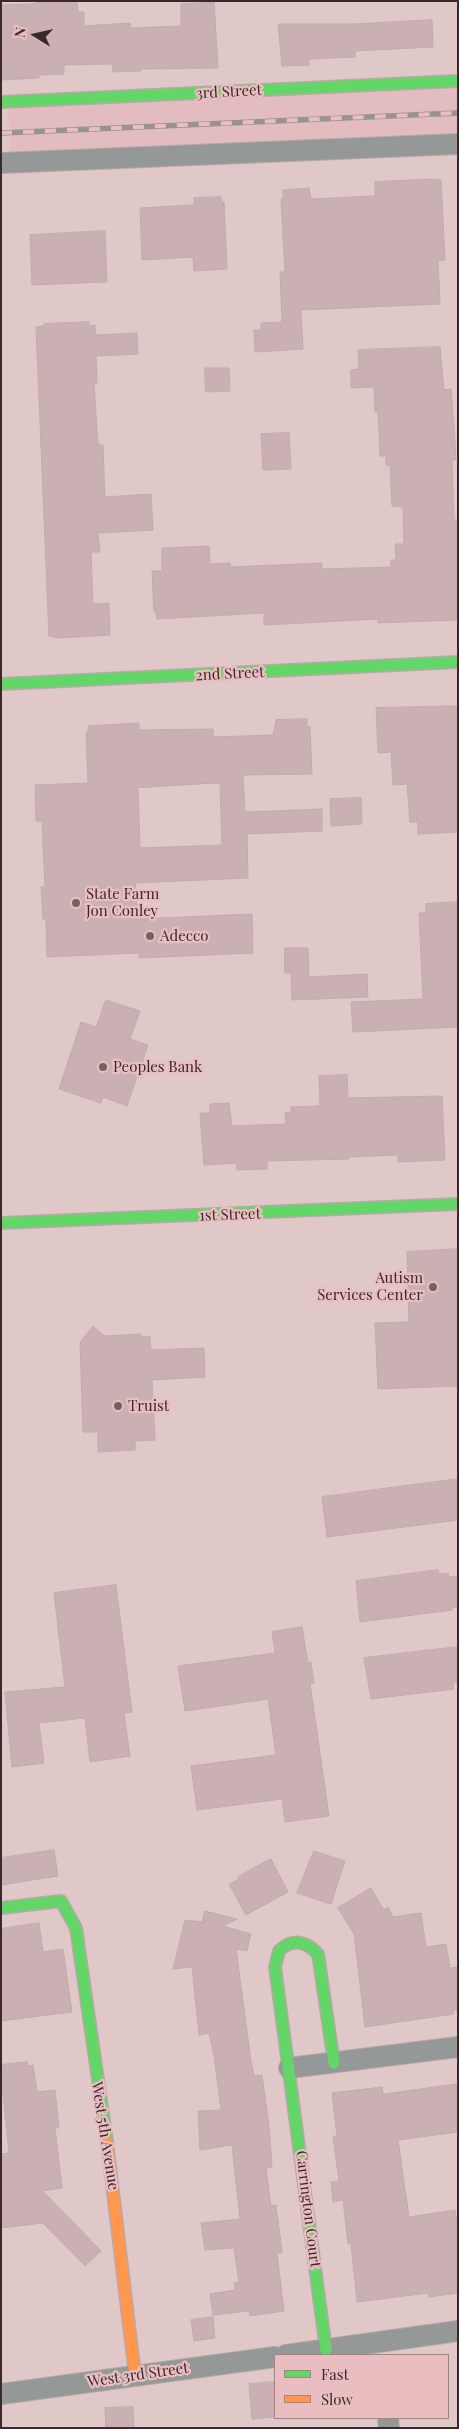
<!DOCTYPE html>
<html>
<head>
<meta charset="utf-8">
<style>
  body { margin:0 }
  #map { position:relative; width:459px; height:2429px; overflow:hidden; background:#e0c8c9; font-family:"Playfair Display",serif }
  canvas { display:block }
  .frame { position:absolute; inset:0; border:2px solid #3a292b; pointer-events:none }
  .legend { position:absolute; left:274px; top:2354px; width:175px; height:65px; box-sizing:border-box; background:#eabec1; border:1px solid #a48285; margin:0; padding:6px 9px; list-style:none; font-size:15px; color:#3a292b }
  .legend li { display:flex; align-items:center; gap:10px; height:25px }
  .legend b { width:25px; border:1px solid #a48285 }
  .north { position:absolute; left:10px; top:10px; width:50px; height:50px; -webkit-text-stroke:4px #eabec1; paint-order:stroke; rotate:280deg; font-size:14px; font-weight:700; line-height:20px; text-align:center; color:#3a292b }
  .north::after { content:''; display:block; margin:auto; width:18px; height:22px; background:#3a292b; clip-path:polygon(50% 0,100% 100%,50% 72%,0 100%) }
</style>
</head>
<body>
<div id="map">
<canvas width="459" height="2429"></canvas>
<div class="frame"></div>
<ul class="legend">
<li><b style="height:6px;background:#63d668"></b>Fast</li>
<li><b style="height:6px;background:#ff974d"></b>Slow</li>
</ul>
<div class="north">N</div>
</div>
<script>
const c = document.querySelector('canvas').getContext('2d');
c.lineJoin = 'round';
function fill(path, color) { c.fillStyle = color; c.fill(path, 'evenodd'); }
function stroke(path, color, width, dash) { c.strokeStyle = color; c.lineWidth = width; c.lineCap = dash ? 'butt' : 'round'; c.setLineDash(dash || []); c.stroke(path); }
function write(font, color, halo, rows, align = 'center') {
  c.font = font + ' "Playfair Display",serif'; c.lineWidth = 4.5; c.setLineDash([]); c.textBaseline = 'middle'; c.strokeStyle = halo; c.fillStyle = color; for (const [text, x, y, turn = 0] of rows) {
    c.save(); c.translate(x, y); c.rotate((+turn || 0) * Math.PI / 180); c.textAlign = isNaN(turn) ? turn : align; if (halo) c.strokeText(text, 0, 0); c.fillText(text, 0, 0); c.restore();
  }
}
fill(new Path2D(`
  M458 82V136L10 157 8 102Z`), '#e3bcbf');
const building = new Path2D(`
  M46 1H77L78 12H84V26L130 23 131 28 181 26V4L214 2 218 68 141 69V71L113 72 112 64 64 65V74L39 75V78L1 80V5L31 4Z
  M432 20 433 47 355 51V57L309 59V65L282 66 278 24H354Z
  M432 179 441 180 445 260 438 261 440 304 301 310 303 349 255 352 254 330H261V323L282 322 280 272H285L281 199H283V190L309 188 311 199 375 196V182Z
  M221 197 222 202H224L227 269 194 271 193 257 142 260 140 208 192 205 194 204V198Z
  M105 231 107 282 32 285 30 235Z
  M89 322 90 326 95 325V335L137 333 138 354 96 356 97 383H94L98 445H103L105 497 151 494 153 530 98 533 100 552H91L93 604 109 603 110 635 58 638 49 636 36 327 44 326V324Z
  M440 347 444 390 451 389 454 426 456 460H452L454 520H458V620L378 623V619L264 625V613L157 619 156 612H154L152 571H162V548L209 546 210 564 230 563V567L322 563V569L391 567V560H396L395 544H404L403 507 392 506 390 465H386V456H380L378 412H375L374 387 351 388V370L359 369 358 350Z
  M205 368H229L230 391 206 392Z
  M289 433 291 469 263 470 261 434Z
  M452 706 458 707V832L418 834V822H410L407 784 393 785 391 752 378 753 376 708Z
  M307 719V727H310L312 774 243 775 245 812 322 809V831L247 834 248 878 135 883 138 919 252 914 253 953 139 958V953L47 957 46 919H43L41 887H45L42 821H36L35 785 88 783 86 732H88V726L139 723V730L213 729V737L273 735 276 720ZM220 783 222 845 140 848 138 788Z
  M361 798 362 824 331 826 330 799Z
  M458 902V1027L353 1032 351 1002 423 999 419 913H426V904Z
  M285 948H308L309 977 367 974 368 997 292 1000 291 973H285Z
  M106 1000 140 1011 130 1039 148 1045 127 1106 103 1097 101 1103 59 1089 81 1022 96 1027Z
  M347 1075 348 1098 442 1096 445 1160 398 1162V1155L349 1157V1159L267 1161V1169L237 1170V1163L204 1165 200 1113H210V1104L229 1103 232 1126 286 1124 285 1113 291 1112V1107L320 1106 319 1076Z
  M458 1249V1386L378 1389 375 1323 409 1322 407 1252Z
  M93 1326 104 1336 141 1334 142 1337 150 1336 151 1350 204 1348 205 1377 152 1380 155 1440 135 1441V1450L98 1452V1432H83L80 1343Z
  M458 1479V1520L327 1537 322 1497Z
  M438 1570 439 1574 448 1573 449 1577 458 1576V1607L452 1608V1610L360 1622 356 1581Z
  M116 1585 132 1712 124 1713 130 1756 90 1762 85 1718 39 1723 44 1763 12 1767 5 1692 65 1687 54 1593Z
  M302 1627 308 1663 311 1662 314 1683H310L329 1816 285 1822 282 1799 197 1810 191 1766 276 1755 268 1699 185 1711 178 1666 275 1653 272 1632Z
  M458 1647V1682L453 1683 454 1689 371 1699 364 1658Z
  M54 1850 58 1876 1 1885V1858Z
  M314 1851 345 1861 331 1904 297 1893Z
  M271 1859 288 1892 246 1915 229 1884 239 1879 238 1877Z
  M371 1888 384 1910 388 1907 393 1917 421 1913 426 1947 446 1944 450 1968 458 1967V2010H453L454 2014 365 2027 354 1934 338 1908Z
  M205 1911 237 1919 223 1926 251 1934 247 1951 236 1949 251 2061 254 2076 262 2075 269 2125 272 2167 266 2168 271 2206 276 2205 282 2252 277 2253 284 2311 250 2316 249 2311 213 2315 210 2294 235 2290 234 2283 239 2282 234 2248 205 2250 201 2223 240 2219 232 2145 200 2150 198 2111 221 2110 214 2056 209 2033 199 2035 192 1967 173 1969 185 1920 202 1922Z
  M39 1923 43 1952 63 1949 72 2012 1 2021V1929Z
  M27 2062 28 2066 33 2065 37 2092 55 2090 59 2127H55L62 2188 43 2191 101 2251 85 2266 43 2223 1 2228V2154L9 2153 3 2093H1V2065Z
  M458 2084V2132L398 2140 409 2217 455 2210 458 2230V2293L429 2297 428 2293 357 2302 351 2244H348L343 2200 333 2202 331 2182 339 2181 333 2137H337L332 2093 382 2087 383 2094Z
  M213 2317 215 2338 194 2341 191 2320Z
  M275 2382V2417L252 2419 249 2384Z
  M133 2407 134 2428H106L105 2408Z`);
fill(building, '#cab0b2');
stroke(building, '#beacad', 1);
const street = new Path2D(`
  M1 163 458 144
  M289 2068 458 2047
  M286 2355 458 2331
  M1 2394 275 2357
  M388 2418 389 2428`);
const fast = new Path2D(`
  M1 102 458 81
  M1 684 458 662
  M1 1223 458 1204
  M1 1908 61 1901 76 1928 107 2142
  M326 2350 275 1967 279 1951C292 1938 306 1941 318 1954L334 2063`);
const slow = new Path2D(`
  M107 2142 135 2375`);
stroke(street, '#baa7a8', 22);
stroke(fast, '#baa7a8', 14);
stroke(slow, '#baa7a8', 14);
stroke(street, '#949897', 20);
stroke(fast, '#63d668', 11);
stroke(slow, '#ff974d', 11);
const rail = new Path2D(`
  M1 133 458 113`);
stroke(rail, '#989292', 5.5);
stroke(rail, '#eabec1', 4, [11]);
for (const [x, y, r, color] of [
  [76,903,5,"#746162"],
  [150,936,5,"#746162"],
  [103,1067,5,"#746162"],
  [433,1287,5,"#746162"],
  [118,1406,5,"#746162"]
]) { const dot = new Path2D(); dot.arc(x, y, r, 0, 2 * Math.PI); c.fillStyle = color; c.fill(dot); stroke(dot, '#eabec1', 2); }
write('15px', '#3a292b', '#eabec1', [
  ["3rd Street",229,92,-3],
  ["2nd Street",230,674,-3],
  ["1st Street",230,1215,-2],
  ["West 5th Avenue",105,2136,81],
  ["Carrington Court",308,2209,83],
  ["West 3rd Street",138,2375,-8]
]);
write('15px', '#3a292b', '#eabec1', [
  ["State Farm",86,894],
  ["Jon Conley",86,911],
  ["Adecco",160,936],
  ["Peoples Bank",113,1067],
  ["Autism",423,1278,"right"],
  ["Services Center",423,1295,"right"],
  ["Truist",128,1406]
], 'left');
</script>
</body>
</html>
